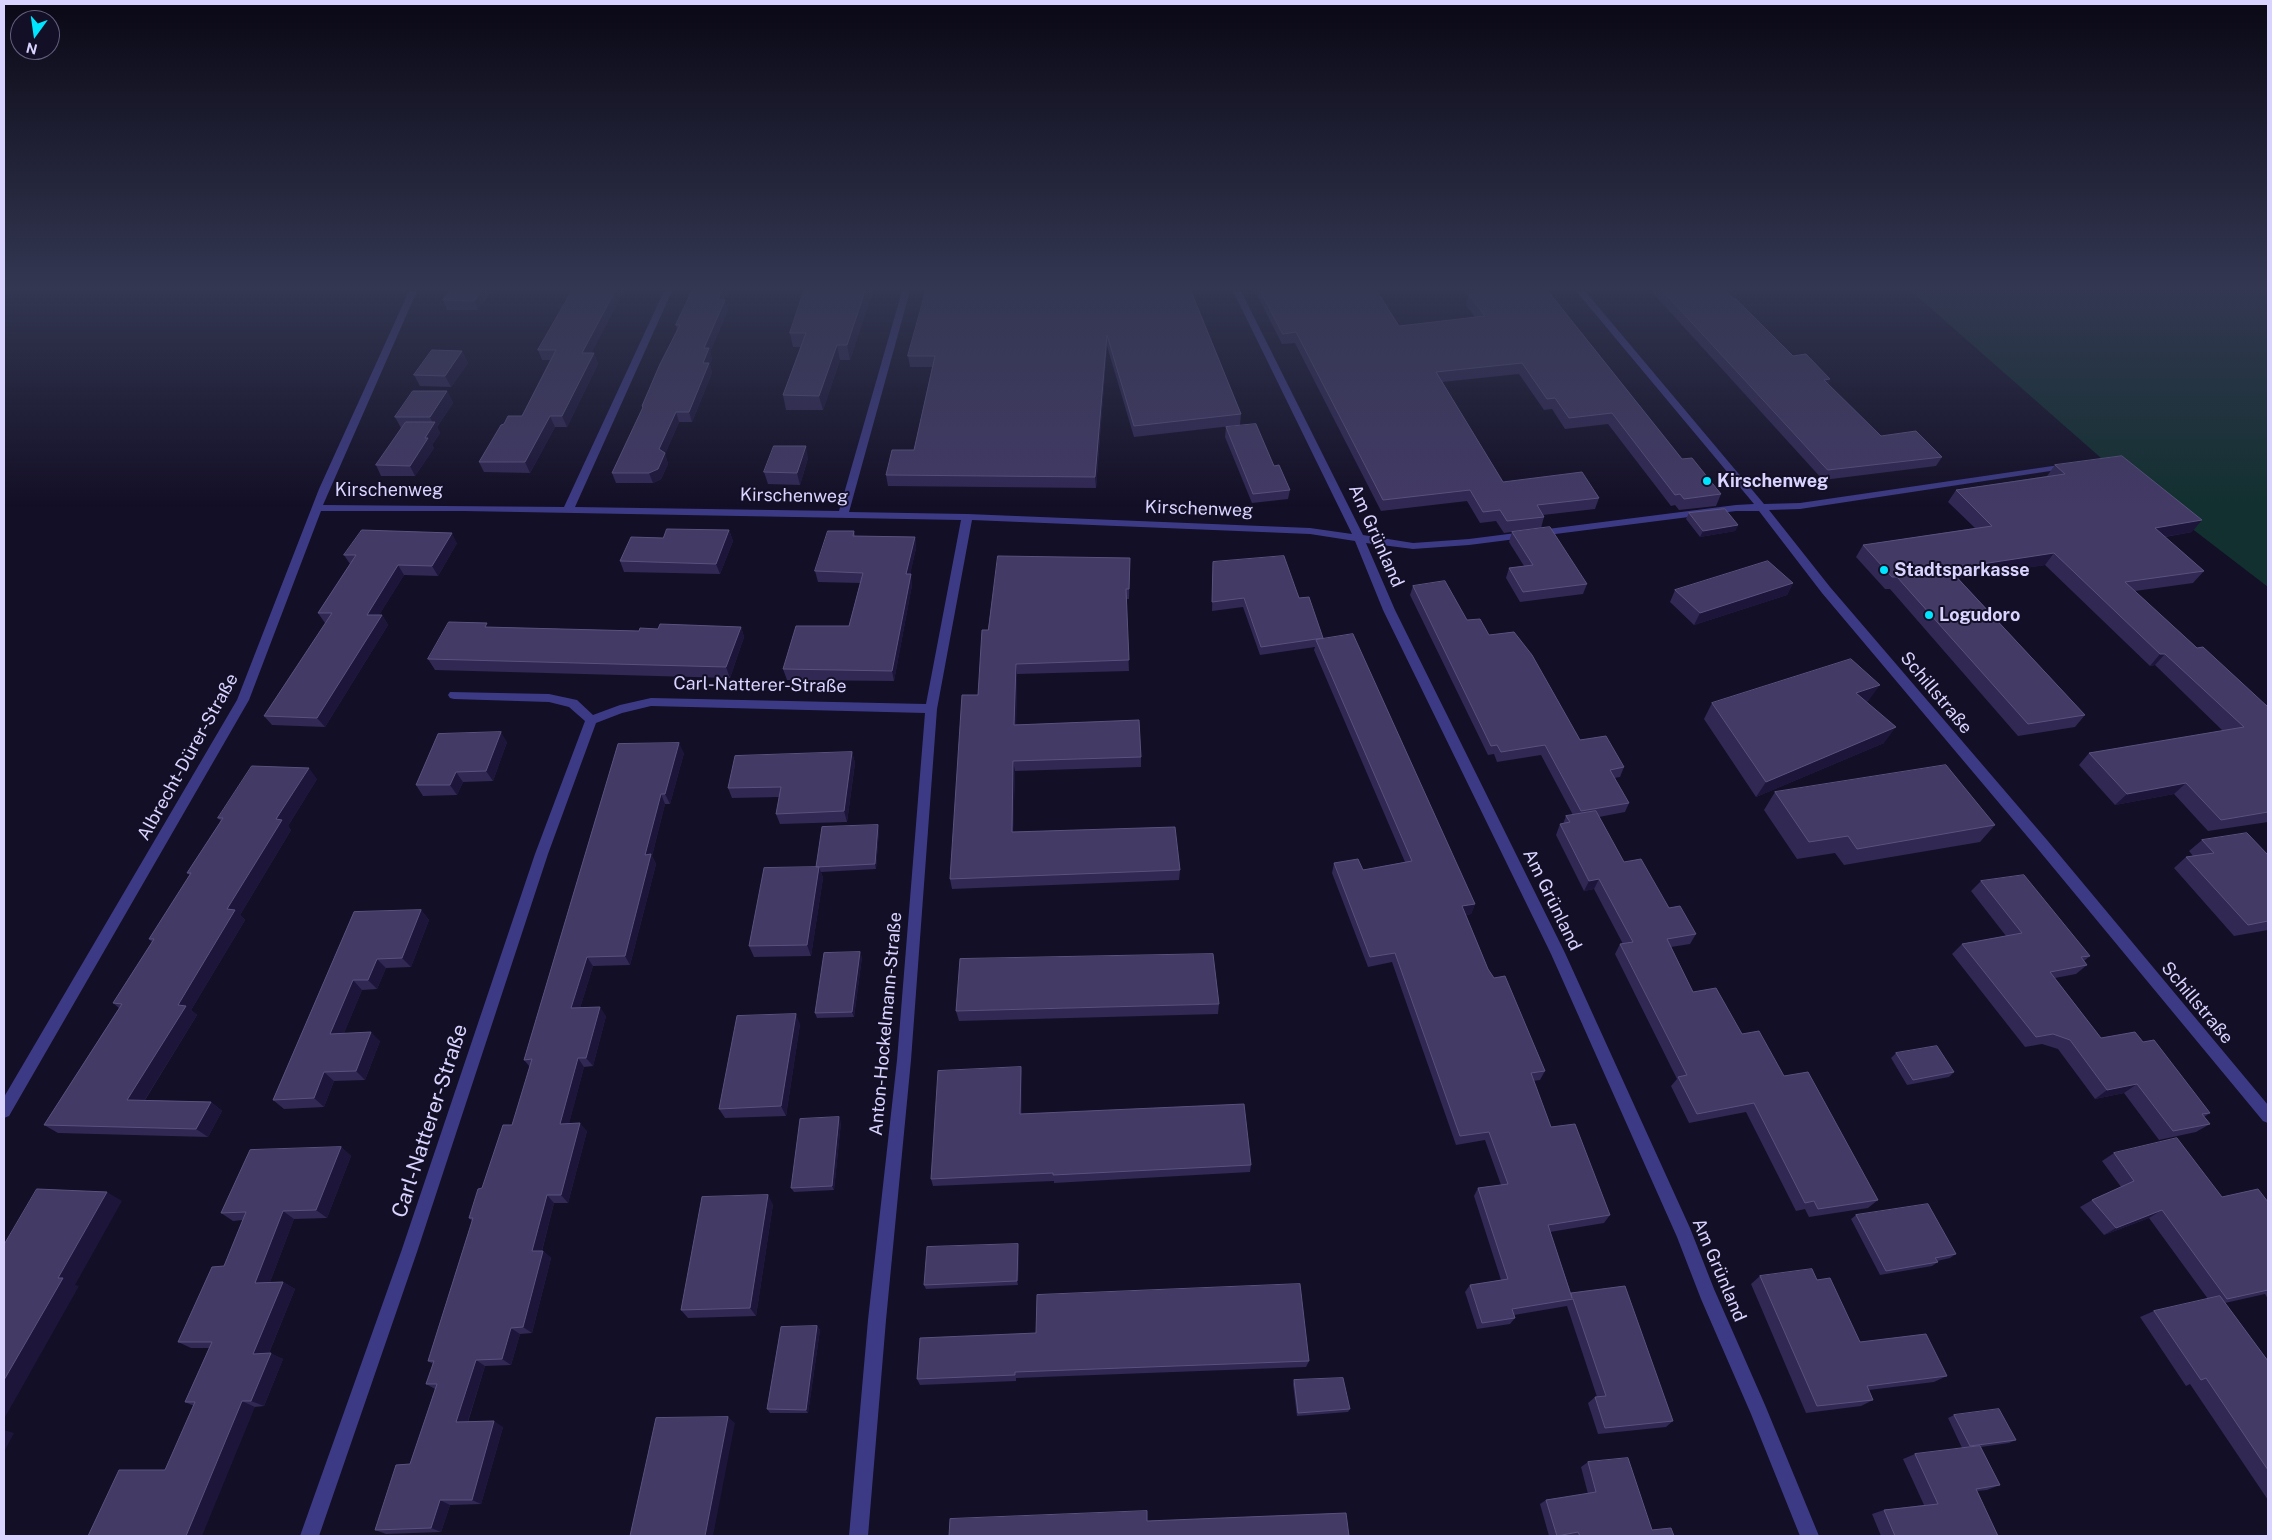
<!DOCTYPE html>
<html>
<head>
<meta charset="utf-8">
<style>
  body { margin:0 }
  #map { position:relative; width:2272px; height:1540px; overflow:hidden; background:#130f26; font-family:"Public Sans",sans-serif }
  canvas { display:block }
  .frame { position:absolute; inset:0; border:5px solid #d9d4ff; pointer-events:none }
  .north { position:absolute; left:10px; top:10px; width:50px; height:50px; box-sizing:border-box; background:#130f26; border:1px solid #625e7d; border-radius:50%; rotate:194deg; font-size:14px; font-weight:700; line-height:20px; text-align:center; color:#d9d4ff }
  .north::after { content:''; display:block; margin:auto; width:18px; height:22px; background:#00e5ff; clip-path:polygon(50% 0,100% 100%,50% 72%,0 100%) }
</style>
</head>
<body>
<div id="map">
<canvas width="2272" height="1540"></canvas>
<div class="frame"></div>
<div class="north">N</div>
</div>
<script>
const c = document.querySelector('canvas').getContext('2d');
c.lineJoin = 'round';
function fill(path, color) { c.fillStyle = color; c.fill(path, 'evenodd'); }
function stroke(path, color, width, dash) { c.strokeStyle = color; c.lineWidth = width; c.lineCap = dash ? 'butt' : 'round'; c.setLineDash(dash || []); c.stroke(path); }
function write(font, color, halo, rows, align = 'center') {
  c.font = font + ' "Public Sans",sans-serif'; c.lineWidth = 4; c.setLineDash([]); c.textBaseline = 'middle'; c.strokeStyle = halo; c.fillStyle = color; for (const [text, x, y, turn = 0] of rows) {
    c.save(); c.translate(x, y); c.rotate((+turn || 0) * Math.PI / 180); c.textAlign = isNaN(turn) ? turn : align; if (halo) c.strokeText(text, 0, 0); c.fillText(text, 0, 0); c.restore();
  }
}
fill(new Path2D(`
  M1911 291H2268V587L2109 465Z`), '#12302f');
fill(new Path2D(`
  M409 291H417L323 505 564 507 664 291H672L575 507 839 511 902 291H910L849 512 967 514 1310 528 1352 534 1233 291H1241L1363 535 1413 543 1469 539 1736 505 1754 504 1576 291H1585L1764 504 1800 503 2073 463V467L2070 468 1800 509 1769 510 1830 587 2047 840 2268 1105V1123L2263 1121 2037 848 1822 593 1759 511H1736L1469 545 1413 549 1366 543 1395 610 1565 953 1690 1228 1714 1289 1765 1405 1819 1536H1800L1751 1414 1701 1299 1677 1237 1551 954 1383 610 1355 541 1310 534 972 520 937 709 911 1060 886 1320 868 1536H849L868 1320 897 1060 925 713 651 706 622 713 596 723 548 854 417 1252 319 1536H300L401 1252 535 854 585 721 569 707 549 702 454 699 450 698 448 695 450 692 549 694 577 700 593 715 620 705 651 698 926 704 961 520 464 511H321L249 700 9 1116 4 1118V1097L237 700 319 489Z`), '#3d3a85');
fill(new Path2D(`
  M450 291H492L478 310H447L443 300Z
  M572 291H624L591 353H594L598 364 567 427H555L530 473 484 472 479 462 504 424 522 416 550 360H542L538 350Z
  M692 291H728L724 300 728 310 710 352 712 359 710 364 712 373 692 422H679L665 454 668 464 661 479 653 483H616L612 473 643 408 642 406 677 329 676 325Z
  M804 291H873L850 360H840L823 410H786L783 395 801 347H793L790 333Z
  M1191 291 1241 414 1240 425 1134 437 1107 346 1096 488 888 486 886 475 914 450 932 367H910L908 356Z
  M1255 291H1377L1399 326 1475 317 1466 305 1468 297 1464 291H1548L1682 459 1721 494 1716 506 1679 510 1675 505 1671 506 1608 424 1565 429 1552 409 1544 410 1519 374 1442 382 1503 482 1599 498 1595 509 1543 515 1544 517 1541 528 1504 533 1496 521 1480 523 1467 501 1381 511 1295 343 1282 344Z
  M1651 291H1726L1734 299 1793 356 1830 379 1828 384 1881 436 1942 457 1936 466 1823 480Z
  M462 351 468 363 451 387 420 386 414 375Z
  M447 391 453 403 437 427 440 433 432 445 434 448 415 476H381L376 465 401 428 395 417Z
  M1226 427 1274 466 1290 490 1288 499 1252 503 1225 437Z
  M808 458 800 485 768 484 764 472Z
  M2055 465 2192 532 2165 537 2204 571 2193 583 2135 591 2197 648 2268 707V822L2208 831 2174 794 2115 805 2079 765 2089 753 2223 731 2155 665 2150 666 2045 565 1958 578 2085 715 2075 727 2018 736 1890 589H1885L1856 557 1863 545 1975 528 1948 502 1956 490 2047 476Z
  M1689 513 1738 525 1735 531 1700 537 1686 519Z
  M729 530 733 541 720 574 624 572 620 561 663 538Z
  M854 531 855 536 915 537 916 548 910 574 912 585 894 681 787 680 783 669 849 626 860 583 818 582 815 571Z
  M1512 532 1587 584 1583 594 1520 602 1506 578 1509 568 1524 566 1509 542Z
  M457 543 438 576 404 575 379 615H382L388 625 325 727 272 725 264 716 326 623H325L318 613 350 564 344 555Z
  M1130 558 1129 599H1126L1129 671 1017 674 1016 724 1141 757V767L1015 771 1013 832 1180 870 1179 880 952 889 950 879 988 630Z
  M1213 562 1299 598 1323 638V639L1475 904 1471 914 1466 915 1488 969 1545 1071 1540 1080 1533 1081 1551 1127 1610 1215 1604 1223 1550 1232 1571 1293 1673 1421 1666 1427 1598 1434 1588 1403 1595 1397H1597L1567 1306 1514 1315 1515 1318 1510 1324 1477 1329 1465 1292 1470 1285 1501 1280 1474 1196 1478 1188 1501 1185 1485 1140 1456 1145 1392 962 1368 967 1332 873 1334 863 1363 870 1405 862 1314 650 1315 647 1260 655 1243 607 1212 611Z
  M1793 583 1787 595 1694 625 1670 602 1675 590Z
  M1413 586 1467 620 1489 635 1580 740 1624 767 1620 777 1614 778 1629 803 1625 812 1599 817 1624 862 1669 908 1696 934 1690 944 1671 947 1693 992 1742 1034 1784 1076 1878 1200 1868 1208 1809 1217 1805 1209 1796 1211 1746 1112 1689 1123 1671 1086 1677 1079 1615 954 1620 944H1623L1594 889 1584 891 1556 835 1560 824H1563L1566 816 1573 815 1541 755 1497 762 1494 754 1488 755 1410 595Z
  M490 627 639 631 658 629 741 627 744 637 730 678 435 670 428 659Z
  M1869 700 1866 702 1884 743 1756 797 1704 719 1712 703Z
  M507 742 493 781 463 782 457 795 423 796 416 785Z
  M618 744 684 753 670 804H665L652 856 656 864 630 965 593 966 580 1008 606 1016 593 1066 584 1067 569 1123 587 1131 568 1203H554L542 1251H543L551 1258 532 1333 520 1334 511 1365 485 1366 468 1422 503 1427 481 1504 450 1505 441 1532 386 1534 375 1530 410 1464 435 1389 426 1384 433 1364 428 1361 472 1221 469 1218 512 1125 530 1067 524 1060Z
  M852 752 855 763 847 822 780 824 776 814 779 797 732 798 728 788Z
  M317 779 288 826 291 830 240 915 245 920 191 1010 197 1015 145 1100 211 1102 222 1111 208 1137 58 1133 44 1125 119 1008 113 1003 152 942 149 939 190 875 187 873 221 821 218 818Z
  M1775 792 1995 825 1980 842 1844 865 1835 853 1797 859 1764 810Z
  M879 830 876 869 821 872 823 878 811 956 754 957 749 946 816 867Z
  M2202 840 2268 855V930L2234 936 2174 868 2186 857 2193 856 2189 851Z
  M1981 881 2090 956 2084 961 2087 965 2076 974 2055 978 2101 1038 2143 1042 2210 1113 2204 1117 2210 1124 2196 1132 2159 1140 2124 1093 2095 1099 2058 1049 2042 1044 2025 1047 1952 954 1962 944 2006 936 1971 891Z
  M421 910 429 920 411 967 386 968 377 989 362 990 344 1033 380 1041 365 1080 334 1081 324 1107 284 1109 273 1100 354 912Z
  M862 957 854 1017 817 1018 815 1013Z
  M1219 1004 1218 1014 959 1021 956 1011Z
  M800 1024 786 1116 725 1118 719 1109Z
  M1896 1053 1954 1072 1949 1077 1907 1085 1891 1058Z
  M1021 1067 1022 1076V1114L1251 1165 1250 1172 1054 1183V1181L933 1186 931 1179Z
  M841 1122 834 1190 794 1192 791 1188Z
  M341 1147 351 1156 327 1218 294 1219 270 1282H283L295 1289 269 1353 283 1359 264 1406 255 1407 165 1470 194 1406 185 1402 209 1348H191L178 1342 224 1266 243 1220 233 1221 221 1213Z
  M2114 1153 2222 1197 2268 1202V1299L2265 1294 2225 1303 2268 1361V1500L2190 1384 2186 1386 2140 1317 2154 1311 2208 1299 2149 1218 2104 1235 2080 1207 2092 1200 2121 1187 2102 1161Z
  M773 1204 756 1316 688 1318 681 1310Z
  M1856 1215 1956 1254 1950 1258 1937 1261 1938 1262 1932 1266 1880 1275 1851 1219Z
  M1018 1244 1019 1249 1018 1285 926 1289 924 1285Z
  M1760 1276 1817 1280 1860 1342 1947 1376 1934 1382 1869 1390 1873 1400 1861 1406 1806 1413 1751 1284Z
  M817 1326 820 1330 808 1413H770L767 1409Z
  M920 1338 1309 1361 1306 1367 1016 1378V1381L920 1385 917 1379Z
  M1294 1380 1350 1409 1348 1412 1297 1416 1293 1384Z
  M1954 1415 2016 1440 2009 1443 1981 1447 2000 1485 1987 1490 1977 1491 1998 1536H1881L1872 1514 1884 1510 1924 1505 1903 1459 1915 1454 1962 1448 1948 1418Z
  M1588 1462 1652 1530 1674 1536H1549L1540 1504 1546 1500 1588 1494 1581 1467Z`), '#312854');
fill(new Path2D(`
  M481 291H492L478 310 474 301Z
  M615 291H624L586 364 582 353Z
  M721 291H728L720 310 718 300Z
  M865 291H873L850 360 847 345Z
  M725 300 728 310 710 352 712 359 710 364 712 373 692 422 689 412 704 348Z
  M1107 335V346L1096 488 1095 477Z
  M837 345 840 360 823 410 819 396Z
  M462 351 468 363 451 387 445 376Z
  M594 353 598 364 567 427 562 416Z
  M1830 379 1826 389 1824 380Z
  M447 391 453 403 437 427 440 433 432 445 434 448 415 476 410 466 425 438 433 424 430 417Z
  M676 412 679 422 665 454 668 464 661 479 653 483 649 473 659 449Z
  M550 416 555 427 530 473 525 462Z
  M806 446 808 458 800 485 797 473Z
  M2202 520 2192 532 2145 540 2155 528Z
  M1738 525 1735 531 1700 537 1703 531Z
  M729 530 733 541 720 574 716 564Z
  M452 533 457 543 438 576 432 566Z
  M915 537 916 548 908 585 906 574Z
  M2054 553 2045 565 1941 581 1949 569Z
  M398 565 404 575 373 625 367 615Z
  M911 574 912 585 894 681 892 671Z
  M1793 583 1787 595 1694 625 1700 613Z
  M382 615 388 625 325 727 317 718Z
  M741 627 744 637 730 678 726 667Z
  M2160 654H2165L2155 665 2150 666Z
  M1016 664 1017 674 1016 735 1014 725Z
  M1880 685 1869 700 1846 709 1856 693Z
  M1896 727 1884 743 1756 797 1766 782Z
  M501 732 507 742 493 781 486 771Z
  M679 743 684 753 670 804 665 794Z
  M852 752 855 763 847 822 844 811Z
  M1013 761 1015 771 1013 843 1012 832Z
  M309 768 317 779 288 826 291 830 240 915 245 920 191 1010 197 1015 139 1109 127 1100 227 909 276 819Z
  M456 772 463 782 457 795 450 785Z
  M2186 783 2174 794 2115 805 2127 794Z
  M661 794 665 804 652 856 656 864 630 965 625 956 645 855Z
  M878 825 879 830 876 869 875 864Z
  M819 867 823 878 811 956 807 945Z
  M1599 879 1594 889 1584 891 1589 881Z
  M1475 904 1471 914 1459 916 1462 906Z
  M421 910 429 920 411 967 402 958Z
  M860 952 862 957 854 1017 852 1012Z
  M587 957 593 966 577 1018 571 1008Z
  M377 959 386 968 377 989 368 980Z
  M353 980 362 990 340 1043 330 1034Z
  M600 1007 606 1016 593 1066 586 1058Z
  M796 1014 800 1024 786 1116 781 1106Z
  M371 1032 380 1041 365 1080 356 1071Z
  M578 1058 584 1067 567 1132 560 1124Z
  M1021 1067 1022 1076V1122L1020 1114Z
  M324 1072 334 1081 324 1107 314 1098Z
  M2137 1084 2124 1093 2095 1099 2107 1090Z
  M211 1102 222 1111 208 1137 196 1129Z
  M839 1117 841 1122 834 1190 832 1186Z
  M580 1123 587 1131 568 1203 561 1195Z
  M341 1147 351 1156 327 1218 316 1210Z
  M107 1192 122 1201 75 1285 79 1286 4 1419V1380L58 1278Z
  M547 1195 554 1203 540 1258 532 1251Z
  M768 1195 773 1204 756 1316 750 1308Z
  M2162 1210 2149 1218 2104 1235 2116 1228Z
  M283 1211 294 1219 267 1290 255 1283Z
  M1018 1244 1019 1249 1018 1285 1017 1281Z
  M543 1251 551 1258 532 1333 523 1327Z
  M283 1282 295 1289 266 1360 253 1354Z
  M817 1326 820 1330 808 1413 806 1410Z
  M511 1328 520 1334 511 1365 502 1359Z
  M271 1353 283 1359 264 1406 251 1401Z
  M476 1360 485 1366 466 1427 456 1422Z
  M242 1401 255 1407 202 1536H186Z
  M728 1417 735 1423 713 1536H705Z
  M494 1421 503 1427 481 1504 472 1500Z
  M4 1430 14 1433 4 1452Z
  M440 1500 450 1505 441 1532 431 1528Z`), '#1d163a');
const building = new Path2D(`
  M450 291H481L474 301 443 300Z
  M572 291H615L582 353H594L562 416H550L525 462H479L501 425 504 424 508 416H522L556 350H538Z
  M692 291H721L718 300H725L704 348H709L703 363H709L689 412H676L659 449 665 453 658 469 649 473H612L643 407 642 406 660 364 680 325H676Z
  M804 291H865L847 345H837L819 396 783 395 806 333H790Z
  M926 291H1191L1241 414 1134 426 1107 335 1095 477 886 475 892 450H914L935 356H908Z
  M1261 291H1377L1399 326 1485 316 1469 295 1476 294 1474 291H1548L1682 459 1692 458 1721 494 1684 499 1680 494 1675 495 1612 413 1569 418 1555 398 1547 399 1522 363 1436 372 1503 482 1582 472 1599 498 1537 505 1544 517 1507 521 1500 510 1483 512 1470 490 1383 500 1296 332 1283 334Z
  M1663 291H1726L1734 299H1736L1793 356 1806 354 1830 379 1824 380 1881 436 1916 431 1942 457 1828 470Z
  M432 350 462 351 445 376 414 375Z
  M413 391H447L430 417H395Z
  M406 422H435L425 438H428L410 466 376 465Z
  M1256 424 1274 466 1279 465 1290 490 1253 494 1226 427Z
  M774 446H806L797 473 764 472Z
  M2122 456 2202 520 2155 528 2204 571 2125 582 2197 648 2203 647 2268 707V812L2221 820 2186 783 2127 794 2089 753 2244 727 2165 654H2160L2054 553 1949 569 2085 715 2028 724 1897 577H1892L1863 545 1992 526 1956 490 2065 474 2055 465Z
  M1725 509 1738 525 1703 531 1689 513Z
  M1550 527 1587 584 1523 592 1509 568 1533 565 1512 532Z
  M667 529 729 530 716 564 620 561 631 537 663 538Z
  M362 530 452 533 432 566 398 565 367 615H382L317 718 264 716 332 613H318L356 555H344Z
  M828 531H854L853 536 915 537 906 574H911L892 671 783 669 796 626H849L863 573 815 571Z
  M998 556 1130 558 1129 589H1126L1129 660 1016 664 1014 725 1139 720 1141 757 1013 761 1012 832 1175 827 1180 870 950 879 962 695H978L982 630H988Z
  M1284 556 1299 598 1309 597 1323 638 1261 647 1244 598 1212 602 1213 562Z
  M1768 561 1793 583 1700 613 1675 590Z
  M1445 581 1467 620 1480 619 1489 635 1514 632 1532 655 1580 740 1606 736 1624 767 1610 770 1629 803 1581 811 1545 745 1501 752 1497 745 1491 746 1413 586Z
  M449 622 487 623 485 627 639 631 640 628 658 629 660 624 741 627 726 667 428 659Z
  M1353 634 1475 904 1462 906 1488 969 1494 978 1505 976 1545 1071 1531 1073 1551 1127 1575 1124 1610 1215 1548 1225 1572 1298 1571 1293 1625 1286 1673 1421 1605 1428 1595 1397 1606 1396 1573 1299 1512 1309 1515 1318 1482 1323 1470 1285 1508 1279 1478 1188 1508 1184 1489 1132 1460 1136 1395 953 1370 957 1334 863 1358 859 1363 870 1412 861 1316 640Z
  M1851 659 1880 685 1856 693 1896 727 1766 782 1712 703Z
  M501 732 486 771 456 772 450 785H416L438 734Z
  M679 743 665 794H661L645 855 651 854 625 956 587 957 571 1008 600 1007 586 1058H578L560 1124 580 1123 561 1195H547L532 1251H543L523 1327 511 1328 502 1359 476 1360 456 1422 494 1421 472 1500H440L431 1528 375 1530 396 1465 410 1464 437 1384H426L434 1361H428L473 1218H469L478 1189 482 1188 503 1125H512L532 1059 524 1060 618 744Z
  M852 752 844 811 776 814 781 787 728 788 735 756Z
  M1946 765 1995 825 1857 849 1848 836 1809 842 1775 792Z
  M252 766 309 768 276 819 282 820 227 909 235 910 178 1005 186 1006 127 1100 211 1102 196 1129 44 1125 122 1004 113 1003 154 939H149L191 873H187L223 818H218Z
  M1596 811 1624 862 1641 859 1669 908 1680 906 1696 934 1667 939 1693 992 1716 988 1742 1034 1759 1031 1784 1076 1808 1072 1878 1200 1818 1209 1814 1201 1805 1203 1754 1103 1697 1114 1678 1077 1687 1075 1620 944 1633 942 1599 879 1589 881 1560 824 1570 822 1566 816Z
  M878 825 875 864 816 867 822 827Z
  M2247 833 2268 855V921L2248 925 2186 857 2214 853 2202 840Z
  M819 867 807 945 749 946 764 868Z
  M2024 875 2090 956 2081 957 2087 965 2050 972 2101 1038 2135 1032 2143 1042 2154 1040 2210 1113 2202 1114 2210 1124 2173 1131 2137 1084 2107 1090 2070 1040 2053 1034 2036 1037 1962 944 2022 933 1981 881Z
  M421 910 402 958 377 959 368 980H353L330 1034 371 1032 356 1071 324 1072 314 1098 273 1100 354 912Z
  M860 952 852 1012 815 1013 824 953Z
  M1213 954 1219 1004 956 1011 960 959Z
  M796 1014 781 1106 719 1109 737 1016Z
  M1937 1046 1954 1072 1913 1080 1896 1053Z
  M1021 1067 1020 1114 1244 1104 1251 1165 1053 1175V1173L931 1179 938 1071Z
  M839 1117 832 1186 791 1188 800 1119Z
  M2177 1138 2222 1197 2258 1189 2268 1202V1290L2227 1299 2162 1210 2116 1228 2092 1200 2134 1181 2114 1153Z
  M341 1147 316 1210 283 1211 255 1283 283 1282 253 1354 271 1353 251 1401H242L186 1536H88L119 1470H165L195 1402H185L212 1342H178L212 1267 224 1266 246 1212 221 1213 250 1150Z
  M37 1189 107 1192 58 1278H63L4 1380V1245Z
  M768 1195 750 1308 681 1310 702 1197Z
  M1928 1204 1956 1254 1935 1258 1938 1262 1886 1271 1856 1215Z
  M1018 1244 1017 1281 924 1285 927 1247Z
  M1812 1269 1817 1280 1830 1278 1860 1342 1926 1334 1947 1376 1867 1386 1873 1400 1817 1406 1760 1276Z
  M1300 1284 1309 1361 1015 1372V1375L917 1379 920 1338 1036 1333 1037 1295Z
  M2220 1296 2268 1361V1470L2206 1378 2201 1380 2154 1311Z
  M817 1326 806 1410 767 1409 781 1327Z
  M1343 1378 1350 1409 1298 1413 1294 1380Z
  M1999 1409 2016 1440 1970 1446 1954 1415Z
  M728 1417 705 1536H630L656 1418Z
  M1980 1446 2000 1485 1976 1489 1998 1536H1895L1884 1510 1938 1504 1915 1454Z
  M1628 1458 1652 1530 1671 1528 1674 1536H1580L1578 1532 1557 1536 1546 1500 1596 1492 1588 1462Z
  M1147 1511V1521L1346 1513 1349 1536H949L950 1519Z`);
fill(building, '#433a66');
stroke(building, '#5a527e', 1);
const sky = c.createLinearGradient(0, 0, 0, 507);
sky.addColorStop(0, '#0a0815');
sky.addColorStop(0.57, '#333752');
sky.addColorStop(1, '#33375200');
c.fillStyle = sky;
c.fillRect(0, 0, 2272, 507);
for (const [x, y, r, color] of [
  [1707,481,5,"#00e5ff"],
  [1884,570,5,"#00e5ff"],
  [1929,615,5,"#00e5ff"]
]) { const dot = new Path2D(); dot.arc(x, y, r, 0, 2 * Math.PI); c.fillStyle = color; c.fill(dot); stroke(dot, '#130f26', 2); }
write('bold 18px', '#d9d4ff', '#130f26', [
  ["Kirschenweg",1717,481],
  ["Stadtsparkasse",1894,570],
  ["Logudoro",1939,615]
], 'left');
write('18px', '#d9d4ff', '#130f26', [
  ["Kirschenweg",389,490],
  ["Kirschenweg",794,496,1],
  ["Kirschenweg",1199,509,2],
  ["Am Grünland",1376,536,66],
  ["Carl-Natterer-Straße",760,685,1],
  ["Schillstraße",1936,693,50],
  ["Albrecht-Dürer-Straße",188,757,-61],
  ["Am Grünland",1552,900,64],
  ["Schillstraße",2197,1003,50],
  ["Anton-Hockelmann-Straße",886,1024,-85],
  ["Am Grünland",1719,1270,67]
]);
write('21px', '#d9d4ff', '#130f26', [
  ["Carl-Natterer-Straße",430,1121,-72]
]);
</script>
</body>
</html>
